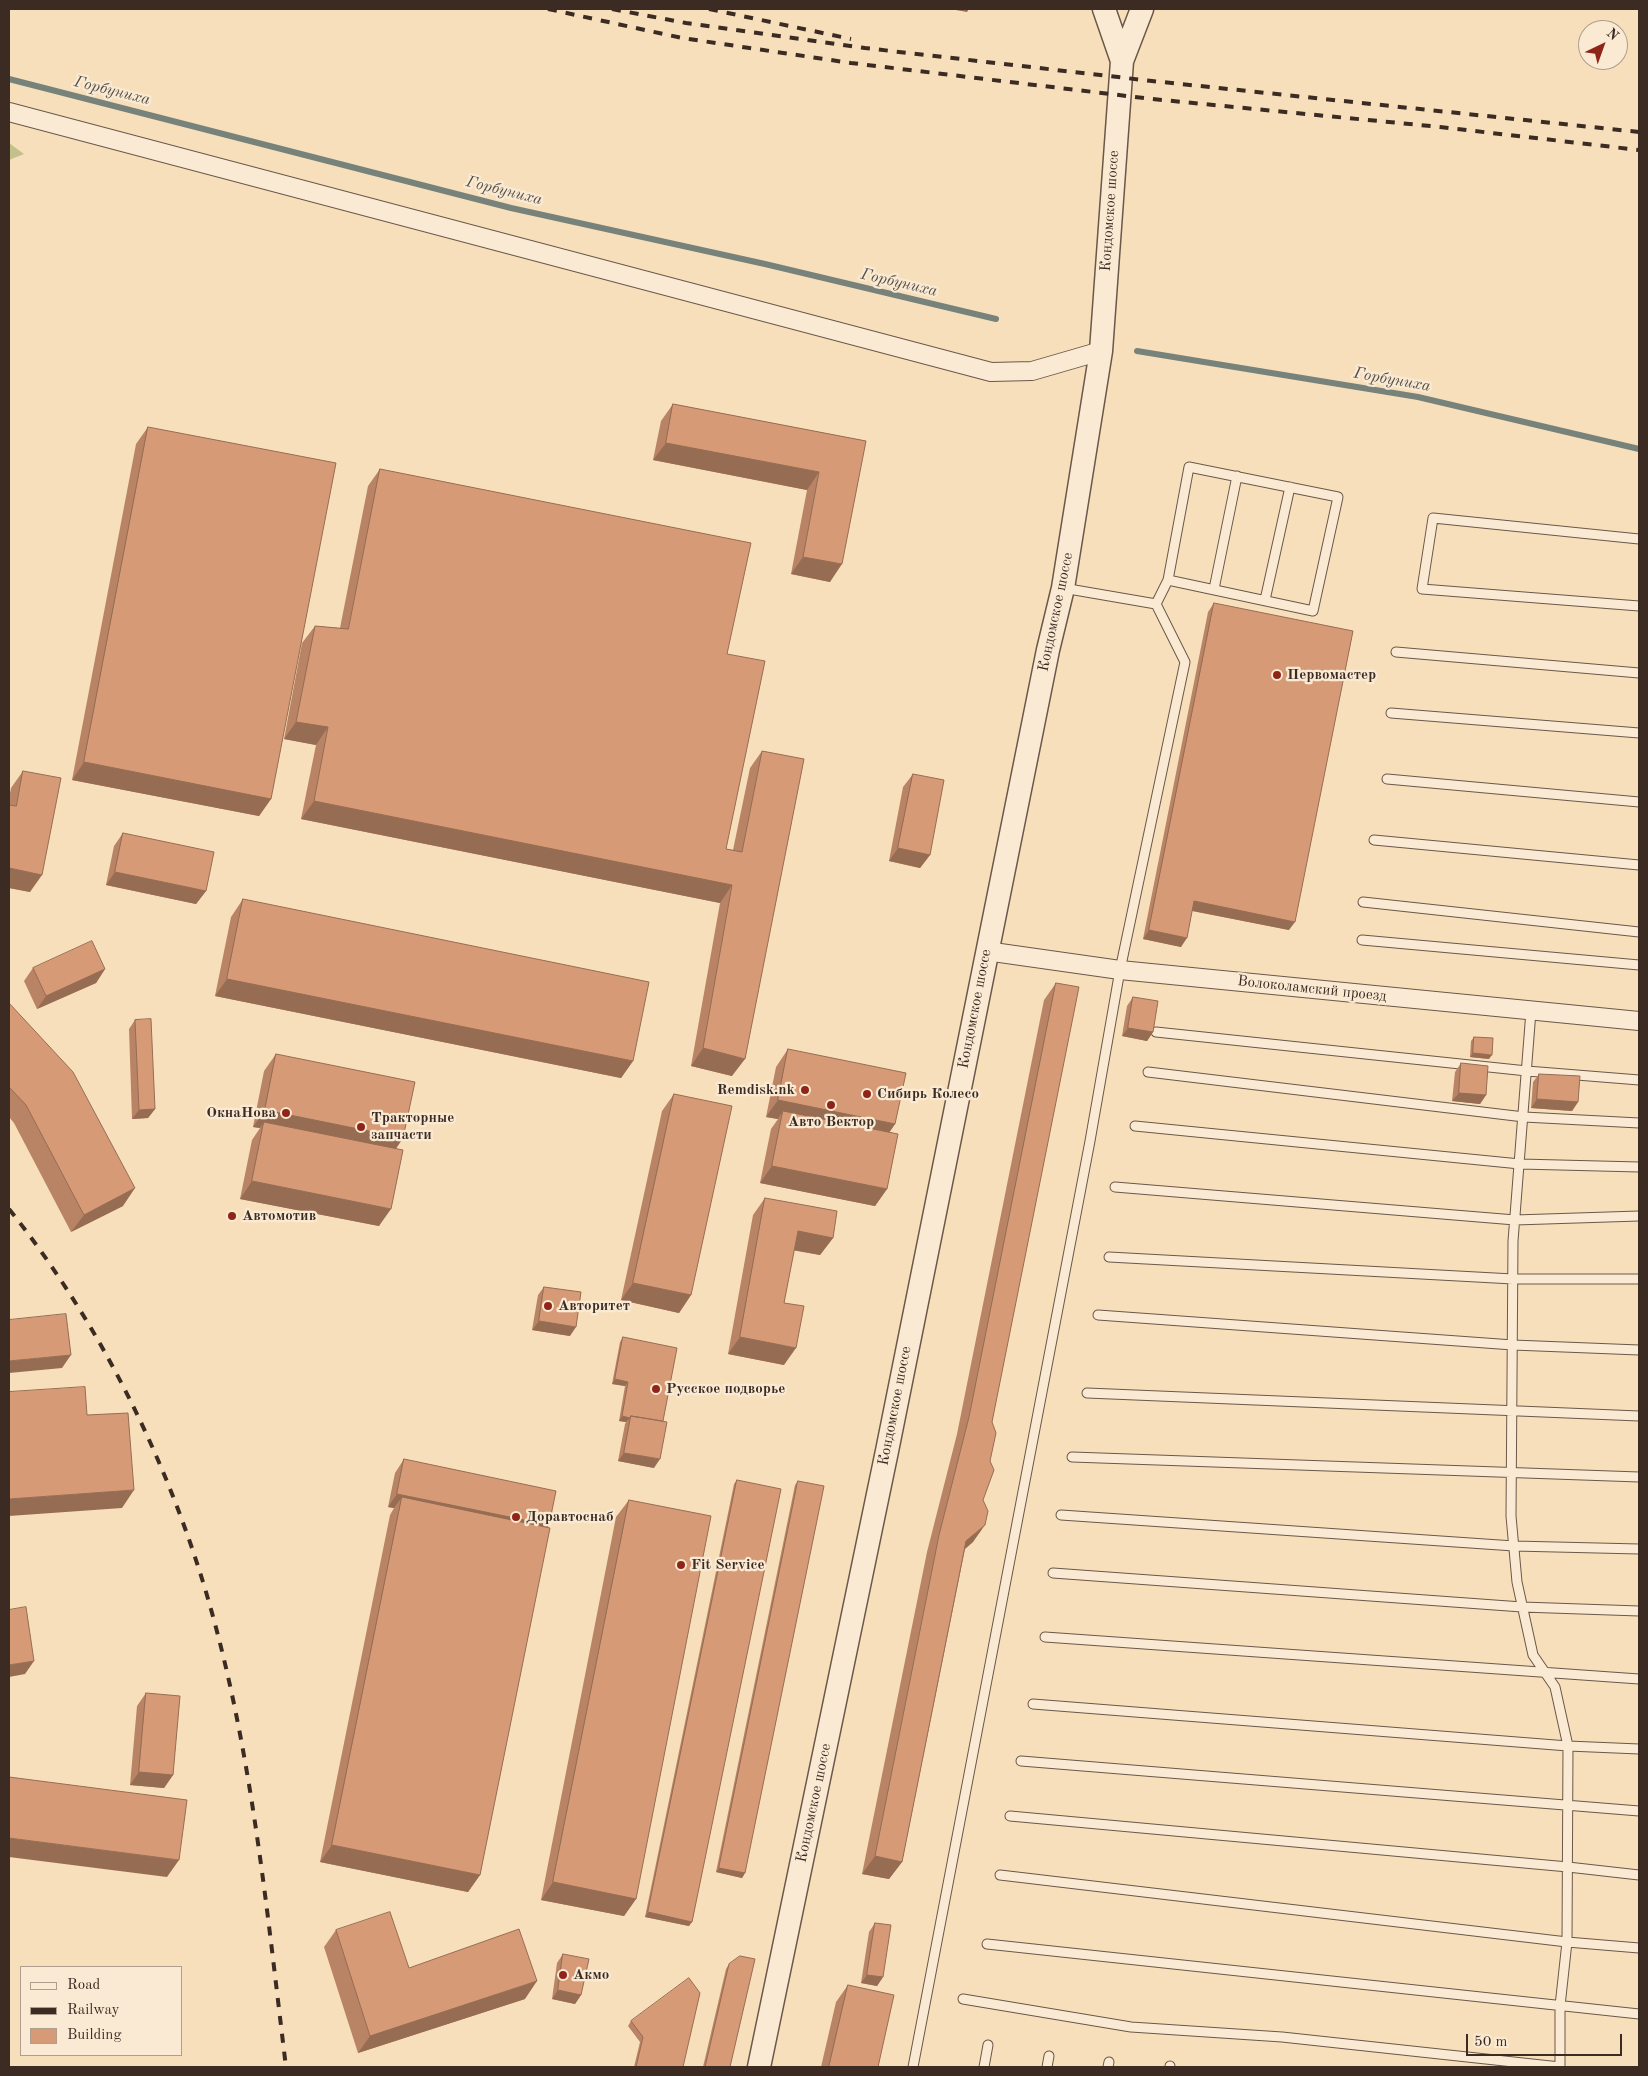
<!DOCTYPE html>
<html>
<head>
<meta charset="utf-8">
<style>
  body { margin:0 }
  #map { position:relative; width:1648px; height:2076px; overflow:hidden; background:#f8dfbb; font-family:"Old Standard TT",serif }
  canvas { display:block }
  .frame { position:absolute; inset:0; border:10px solid #3b2b23; pointer-events:none }
  .legend { position:absolute; left:20px; top:1966px; width:162px; height:90px; box-sizing:border-box; background:#faead3; border:1px solid #ae9e8d; margin:0; padding:6px 9px; list-style:none; font-size:15px; color:#3b2b23 }
  .legend li { display:flex; align-items:center; gap:10px; height:25px }
  .legend b { width:25px; border:1px solid #ae9e8d }
  .north { position:absolute; left:1578px; top:20px; width:50px; height:50px; box-sizing:border-box; background:#faead3; border:1px solid #ae9e8d; border-radius:50%; rotate:42deg; font-size:14px; font-weight:700; line-height:20px; text-align:center; color:#3b2b23 }
  .north::after { content:''; display:block; margin:auto; width:18px; height:22px; background:#8f2418; clip-path:polygon(50% 0,100% 100%,50% 72%,0 100%) }
  .scale { position:absolute; left:1466px; top:2034px; width:156px; height:22px; box-sizing:border-box; border:2px solid #3b2b23; border-top:0; padding-left:6px; font-size:15px; line-height:18px; white-space:nowrap; color:#3b2b23; -webkit-text-stroke:4px #faead3; paint-order:stroke }
</style>
</head>
<body>
<div id="map">
<canvas width="1648" height="2076"></canvas>
<div class="frame"></div>
<ul class="legend">
<li><b style="height:6px;background:#faead3"></b>Road</li>
<li><b style="height:6px;background:#3b2b23"></b>Railway</li>
<li><b style="height:14px;background:#d79a77"></b>Building</li>
</ul>
<div class="north">N</div>
<div class="scale">50 m</div>
</div>
<script>
const c = document.querySelector('canvas').getContext('2d');
c.lineJoin = 'round';
function fill(path, color) { c.fillStyle = color; c.fill(path, 'evenodd'); }
function stroke(path, color, width, dash) { c.strokeStyle = color; c.lineWidth = width; c.lineCap = dash ? 'butt' : 'round'; c.setLineDash(dash || []); c.stroke(path); }
function write(font, color, halo, rows, align = 'center') {
  c.font = font + ' "Old Standard TT",serif'; c.lineWidth = 4.5; c.setLineDash([]); c.textBaseline = 'middle'; c.strokeStyle = halo; c.fillStyle = color; for (const [text, x, y, turn = 0] of rows) {
    c.save(); c.translate(x, y); c.rotate((+turn || 0) * Math.PI / 180); c.textAlign = isNaN(turn) ? turn : align; if (halo) c.strokeText(text, 0, 0); c.fillText(text, 0, 0); c.restore();
  }
}
fill(new Path2D(`
  M9 143 24 154 9 160Z`), '#c3c08c');
stroke(new Path2D(`
  M9 79 511 208 765 264 996 319
  M1137 351 1418 397 1639 449`), '#76827a', 6);
const service = new Path2D(`
  M1639 539 1433 518 1422 589 1639 606
  M1063 588 1156 604
  M1214 589 1237 476
  M1265 600 1290 487
  M1156 604 1168 580 1189 467 1338 497 1313 611 1168 580
  M1396 652 1639 673
  M1391 713 1639 733
  M1387 779 1639 802
  M1374 840 1639 865
  M1363 902 1639 932
  M1362 940 1639 965
  M1531 1011 1513 1241 1511 1516 1517 1582 1533 1655 1555 1687 1568 1746 1567 1942 1560 2006V2067
  M1156 1032 1527 1071 1639 1080
  M1148 1072 1524 1117 1639 1123
  M1135 1126 1520 1164 1639 1167
  M1115 1187 1515 1220 1639 1216
  M1109 1257 1513 1279H1639
  M1098 1315 1513 1345 1639 1350
  M1087 1393 1639 1416
  M1072 1457 1639 1477
  M1061 1515 1514 1546 1639 1549
  M1053 1573 1522 1607 1639 1611
  M1045 1637 1639 1679
  M1033 1704 1568 1746 1639 1749
  M1021 1761 1639 1811
  M1010 1816 1568 1867 1639 1875
  M1000 1875 1567 1942 1639 1948
  M987 1944 1639 2014
  M963 1999 1131 2027 1282 2037 1560 2067
  M913 2067 1090 1141 1120 970 1185 662 1156 604
  M984 2067 988 2045
  M1047 2067 1049 2056
  M1108 2067 1109 2062
  M1170 2067V2066`);
const minor = new Path2D(`
  M9 112 991 372 1032 371 1101 351
  M986 951 1120 970 1639 1021`);
const tertiary = new Path2D(`
  M1104 9 1122 61
  M759 2067 887 1451 1048 650 1063 588 1101 351 1122 61 1142 9`);
stroke(service, '#6a5849', 11);
stroke(minor, '#6a5849', 20);
stroke(tertiary, '#6a5849', 25);
stroke(service, '#faead3', 9);
stroke(minor, '#faead3', 18);
stroke(tertiary, '#faead3', 22);
stroke(new Path2D(`
  M548 9 682 38 851 63 1152 99 1440 127 1639 150
  M612 9 686 23 865 48 1152 81 1639 132
  M709 9 851 39
  M9 1209C96 1318 162 1449 203 1582 251 1739 266 1905 286 2067`), '#3b2b23', 4, [9, 9]);
fill(new Path2D(`
  M673 404 866 441 830 582 791 574 807 490 653 460 661 421Z
  M148 427 271 799 259 816 72 780 136 444Z
  M380 469 727 654 726 849 733 850 750 768 762 751 732 1076 691 1066 720 903 301 819 316 745 284 739 302 643 315 626 340 628 368 486Z
  M1214 603 1289 930 1192 911 1181 947 1143 939 1208 612Z
  M23 771 30 892 9 888V798L11 788Z
  M913 774 930 855 920 868 889 861 903 787Z
  M123 833 206 891 196 904 106 885 114 846Z
  M243 899 633 1061 621 1078 215 996 231 917Z
  M33 968 105 969 96 983 37 1009 24 981Z
  M1056 983 992 1422 983 1500 973 1542 965 1549 902 1862 889 1879 862 1874 927 1552 957 1434 1044 1000Z
  M1133 997 1153 1032 1147 1041 1122 1036 1127 1006Z
  M9 1003 123 1206 71 1232 14 1123 9 1117Z
  M135 1020 155 1109 148 1118 132 1119 129 1029Z
  M1474 1037 1489 1059 1470 1057 1471 1041Z
  M788 1049 895 1124 889 1133 887 1189 875 1206 760 1183 771 1129 778 1119 766 1117 776 1067Z
  M276 1054 403 1138 396 1149 379 1226 240 1199 252 1140 260 1128 253 1127 264 1071Z
  M1461 1063 1486 1095 1480 1104 1452 1101 1455 1072Z
  M1539 1074 1578 1102 1572 1111 1531 1108 1533 1082Z
  M674 1094 691 1295 679 1313 621 1300 662 1111Z
  M765 1198 833 1238 820 1255 794 1250 784 1303V1365L728 1354 753 1215Z
  M544 1287 570 1336 532 1330 538 1295Z
  M623 1337 654 1468 618 1461 625 1424 626 1422 619 1421 625 1386 612 1384 620 1342Z
  M404 1459 549 1525 548 1527 480 1875 468 1892 320 1862 390 1515 394 1508 388 1507 395 1473Z
  M737 1480 689 1926 645 1917 734 1484Z
  M798 1481 745 1873 742 1878 716 1872 795 1485Z
  M629 1500 636 1899 624 1916 541 1900 616 1517Z
  M146 1693 173 1775 164 1788 130 1785 137 1706Z
  M875 1923 883 1977 877 1986 861 1983 869 1932Z
  M336 1930 409 1968 525 1999 358 2053 324 1947Z
  M563 1954 581 1995 575 2004 552 1999 557 1963Z
  M729 1964 730 2067H703L726 1969Z
  M848 1985 878 2067H821L836 2002Z
  M631 2021 683 2067H634L640 2042 628 2026Z`), '#b98466');
fill(new Path2D(`
  M950 9H969L967 12Z
  M666 443 819 472 807 490 653 460Z
  M803 557 842 564 830 582 791 574Z
  M296 722 328 727 316 745 284 739Z
  M84 762 271 799 259 816 72 780Z
  M314 801 732 885 720 903 301 819Z
  M898 848 930 855 920 868 889 861Z
  M9 868 42 875 30 892 9 888Z
  M115 872 206 891 196 904 106 885Z
  M1194 901 1295 922 1289 930 1188 910Z
  M1149 930 1187 938 1181 947 1143 939Z
  M105 969 96 983 37 1009 46 996Z
  M227 979 633 1061 621 1078 215 996Z
  M1128 1028 1153 1032 1147 1041 1122 1036Z
  M703 1048 745 1059 732 1076 691 1066Z
  M1473 1053 1492 1055 1489 1059 1470 1057Z
  M1459 1093 1486 1095 1480 1104 1452 1101Z
  M1537 1099 1578 1102 1572 1111 1531 1108Z
  M778 1100 895 1124 883 1141 783 1111 778 1119 766 1117Z
  M155 1109 148 1118 132 1119 139 1110Z
  M265 1110 403 1138 391 1155 264 1122 260 1128 253 1127Z
  M772 1166 887 1189 875 1206 760 1183Z
  M252 1181 391 1209 379 1226 240 1199Z
  M135 1188 123 1206 71 1232 84 1215Z
  M798 1231 833 1238 820 1255 786 1249Z
  M633 1283 691 1295 679 1313 621 1300Z
  M539 1321 576 1327 570 1336 532 1330Z
  M740 1337 796 1348 784 1365 728 1354Z
  M71 1355 62 1368 9 1373V1361Z
  M615 1379 628 1382 625 1386 612 1384Z
  M622 1416 630 1418 626 1422 619 1421Z
  M624 1453 660 1459 654 1468 618 1461Z
  M134 1490 122 1508 9 1516V1499Z
  M397 1494 549 1525 540 1538 402 1497 394 1508 388 1507Z
  M985 1525 973 1542 954 1558 966 1541Z
  M34 1661 25 1674 9 1677V1665Z
  M139 1772 173 1775 164 1788 130 1785Z
  M9 1838 179 1860 167 1877 9 1857Z
  M332 1845 480 1875 468 1892 320 1862Z
  M875 1856 902 1862 889 1879 862 1874Z
  M719 1868 745 1873 742 1878 716 1872Z
  M553 1882 636 1899 624 1916 541 1900Z
  M648 1912 692 1922 689 1926 645 1917Z
  M867 1975 883 1977 877 1986 861 1983Z
  M537 1981 525 1999 358 2053 370 2036Z
  M558 1990 581 1995 575 2004 552 1999Z`), '#966c53');
const building = new Path2D(`
  M673 404 866 441 842 564 803 557 819 472 666 443Z
  M148 427 336 463 271 799 84 762Z
  M380 469 751 543 727 654 765 661 726 849 742 852 762 751 804 759 745 1059 703 1048 732 885 314 801 328 727 296 722 315 626 348 629Z
  M1214 603 1353 631 1295 922 1194 901 1187 938 1149 930Z
  M23 771 61 778 42 875 9 868V805L16 806Z
  M913 774 944 780 930 855 898 848Z
  M123 833 214 852 206 891 115 872Z
  M243 899 649 982 633 1061 227 979Z
  M92 941 105 969 46 996 33 968Z
  M1056 983 1079 987 992 1422 996 1433 990 1461 994 1470 983 1500 988 1511 985 1525 966 1541 902 1862 875 1856 939 1535 969 1417Z
  M1133 997 1158 1001 1153 1032 1128 1028Z
  M9 1003 73 1072 135 1188 84 1215 26 1105 9 1087Z
  M151 1019 155 1109 139 1110 135 1020Z
  M1474 1037 1493 1038 1492 1055 1473 1053Z
  M788 1049 906 1073 895 1124 778 1100Z
  M276 1054 415 1082 403 1138 265 1110Z
  M1461 1063 1488 1066 1486 1095 1459 1093Z
  M1539 1074 1580 1076 1578 1102 1537 1099Z
  M674 1094 732 1106 691 1295 633 1283Z
  M783 1111 898 1134 887 1189 772 1166Z
  M264 1122 403 1150 391 1209 252 1181Z
  M765 1198 837 1211 833 1238 798 1231 784 1303 804 1306 796 1348 740 1337Z
  M544 1287 581 1292 576 1327 539 1321Z
  M66 1314 71 1355 9 1361V1320Z
  M623 1337 677 1348 663 1421 631 1416 630 1418 622 1416 628 1382 615 1379Z
  M85 1387 87 1415 128 1413 134 1490 9 1499V1392Z
  M631 1416 667 1422 660 1459 624 1453Z
  M404 1459 556 1491 549 1525 397 1494Z
  M737 1480 781 1489 692 1922 648 1912Z
  M798 1481 824 1486 745 1873 719 1868Z
  M402 1497 550 1528 480 1875 332 1845Z
  M629 1500 711 1516 636 1899 553 1882Z
  M26 1607 34 1661 9 1665V1610Z
  M146 1693 180 1696 173 1775 139 1772Z
  M9 1777 187 1800 179 1860 9 1838Z
  M390 1912 409 1968 519 1929 537 1981 370 2036 336 1930Z
  M875 1923 891 1925 883 1977 867 1975Z
  M563 1954 589 1959 581 1995 558 1990Z
  M740 1956 755 1959 730 2067H705L729 1964Z
  M689 1978 700 1993 683 2067H636L643 2037 631 2021Z
  M848 1985 894 1995 878 2067H829Z`);
fill(building, '#d79a77');
stroke(building, '#966c53', 1);
for (const [x, y, r, color] of [
  [1277,675,5,"#8f2418"],
  [805,1090,5,"#8f2418"],
  [867,1094,5,"#8f2418"],
  [831,1105,5,"#8f2418"],
  [286,1113,5,"#8f2418"],
  [361,1127,5,"#8f2418"],
  [232,1216,5,"#8f2418"],
  [548,1306,5,"#8f2418"],
  [656,1389,5,"#8f2418"],
  [516,1517,5,"#8f2418"],
  [681,1565,5,"#8f2418"],
  [563,1975,5,"#8f2418"]
]) { const dot = new Path2D(); dot.arc(x, y, r, 0, 2 * Math.PI); c.fillStyle = color; c.fill(dot); stroke(dot, '#faead3', 2); }
write('15px', '#3b2b23', '#faead3', [
  ["Кондомское шоссе",1110,211,-86],
  ["Кондомское шоссе",1056,612,-78],
  ["Волоколамский проезд",1312,989,6],
  ["Кондомское шоссе",975,1009,-79],
  ["Кондомское шоссе",895,1406,-79],
  ["Кондомское шоссе",814,1803,-78]
]);
write('bold 15px', '#3b2b23', '#faead3', [
  ["Первомастер",1287,675],
  ["Remdisk.nk",795,1090,"right"],
  ["Сибирь Колесо",877,1094],
  ["ОкнаНова",276,1113,"right"],
  ["Тракторные",371,1118],
  ["запчасти",371,1135],
  ["Авто Вектор",831,1122,"center"],
  ["Автомотив",242,1216],
  ["Авторитет",558,1306],
  ["Русское подворье",666,1389],
  ["Доравтоснаб",526,1517],
  ["Fit Service",691,1565],
  ["Акмо",573,1975]
], 'left');
write('italic 16px', '#544f47', '#faead3', [
  ["Горбуниха",112,91,14],
  ["Горбуниха",504,191,14],
  ["Горбуниха",899,283,13],
  ["Горбуниха",1392,380,10]
]);
</script>
</body>
</html>
